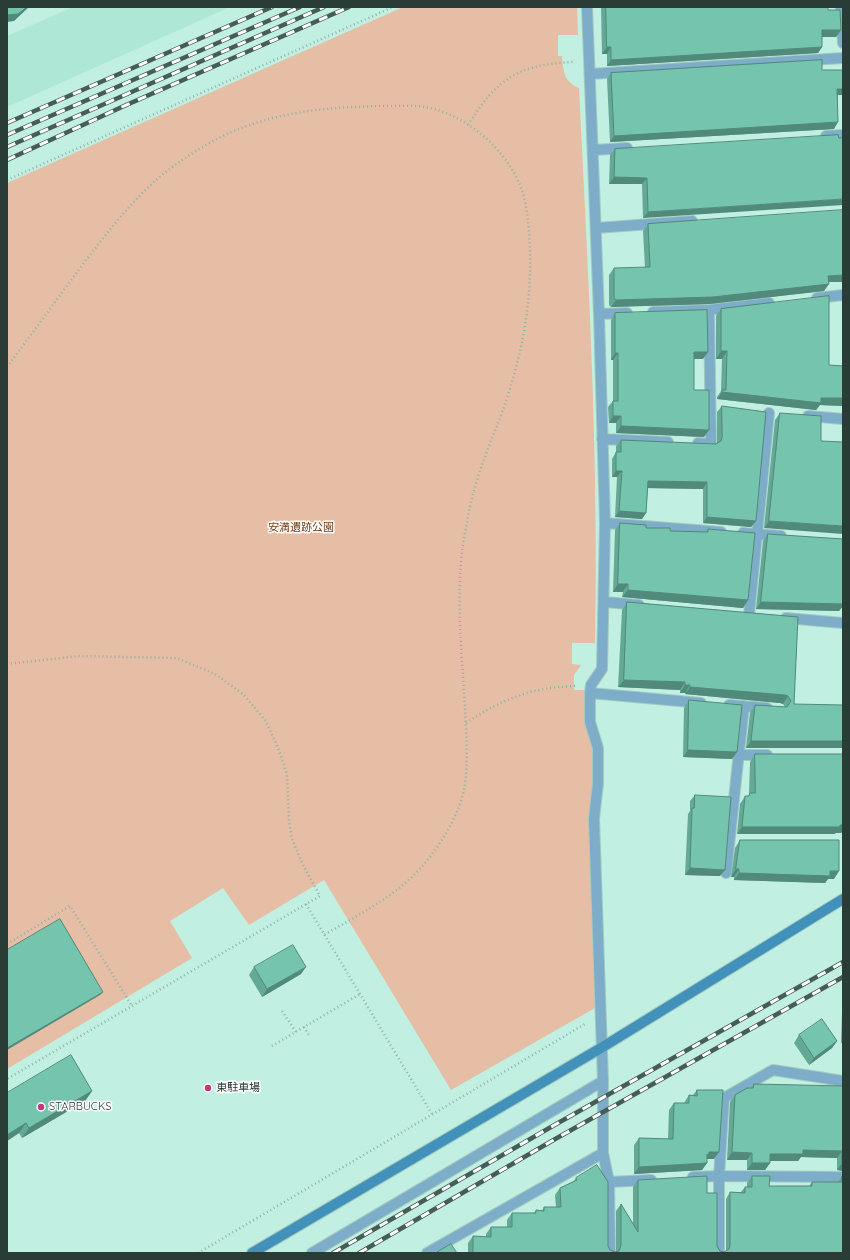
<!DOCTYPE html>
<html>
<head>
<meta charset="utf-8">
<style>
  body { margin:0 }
  #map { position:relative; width:850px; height:1260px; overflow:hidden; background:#c1efe1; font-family:Quicksand,sans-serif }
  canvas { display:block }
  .frame { position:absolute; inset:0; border:8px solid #293c36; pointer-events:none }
</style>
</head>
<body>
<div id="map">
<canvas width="850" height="1260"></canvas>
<div class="frame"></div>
</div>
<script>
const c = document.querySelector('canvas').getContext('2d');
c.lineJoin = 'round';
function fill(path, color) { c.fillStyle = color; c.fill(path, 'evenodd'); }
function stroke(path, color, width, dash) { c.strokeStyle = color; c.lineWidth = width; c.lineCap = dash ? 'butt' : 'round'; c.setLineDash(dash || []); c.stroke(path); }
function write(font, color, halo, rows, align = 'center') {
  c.font = font + ' Quicksand,"Noto Sans JP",sans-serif'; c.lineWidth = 3; c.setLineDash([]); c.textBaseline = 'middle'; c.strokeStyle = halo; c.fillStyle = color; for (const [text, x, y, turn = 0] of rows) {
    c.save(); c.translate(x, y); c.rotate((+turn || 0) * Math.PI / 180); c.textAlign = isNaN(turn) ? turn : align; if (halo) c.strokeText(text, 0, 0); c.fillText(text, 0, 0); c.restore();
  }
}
fill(new Path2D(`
  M73 7H230L7 107V36Z`), '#afe7d6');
fill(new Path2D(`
  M403 7H577L578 35H558V56H562C563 71 564 82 579 88 588 273 599 458 595 643H572V664L581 665 574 675V690H585L586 721 594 748V781L590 828 595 1008 451 1090 324 880 249 925 223 888 170 921 192 958 7 1069V183Z`), '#e5bea5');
const street = new Path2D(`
  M587 7 599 314 605 523 602 669 591 685 590 693V722L598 748V783L594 819 603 1081V1153L609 1182 610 1253
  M841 7 843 43
  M590 74 843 58
  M826 136 843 135
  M593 150 627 148
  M596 228 692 221
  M817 298 843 295
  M653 312 709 310 769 303
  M599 314 627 313
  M808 416 843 419
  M602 439 668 442
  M698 443 711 444 709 310
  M605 523 721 532
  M743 533 781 536
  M605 602 639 605
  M749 615 769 413
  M786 618 843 623
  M590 693 701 703
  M729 705 767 708
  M739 755H767
  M726 873 744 706
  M693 1177 719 1176 724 1098 773 1070 843 1081
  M609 1182 651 1180
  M312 1253 603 1081
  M427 1253 603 1153
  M719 1253V1176L843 1177`);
const secondary = new Path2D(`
  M252 1253 601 1048 843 899`);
stroke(street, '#a3cbbf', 12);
stroke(secondary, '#a3cbbf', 12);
stroke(new Path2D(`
  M468 125C497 79 518 64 574 62
  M7 180 393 7
  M7 367C38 326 68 283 100 242 123 213 147 184 178 163 199 148 225 133 250 125 292 110 337 107 381 106 396 106 412 105 426 107 472 116 518 159 526 206 535 265 529 325 512 382 502 418 485 451 475 487 470 504 467 521 464 538 455 593 462 652 465 708 466 735 469 763 464 790 457 821 434 856 411 878 385 902 354 917 324 935
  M7 664 79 656 177 658 215 674 243 694 265 720 277 745 287 774 289 821 292 839 303 865 320 896 7 1079
  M466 723C502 699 532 687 576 686
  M306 904 432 1114
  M7 944 70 906 132 1006
  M282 1011 296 1032
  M304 1027 310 1037
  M272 1046 360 994
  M198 1253 585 1024`), '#8eb2a7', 2.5, [1, 3]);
stroke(street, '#7dadc9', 10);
stroke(secondary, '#4291ba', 10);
const rail = new Path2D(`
  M7 123 272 7
  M7 135 300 7
  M7 147 324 7
  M7 160 124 106 349 7
  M333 1253 551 1127 843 962
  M359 1253 557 1138 843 977`);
stroke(rail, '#455d55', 4.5);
stroke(rail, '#fff', 3, [9]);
fill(new Path2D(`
  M601 7H828V10L841 30 836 37H822V47L818 53 607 66V54H602Z
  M822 70H843V95H838L834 129 610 142 607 79 611 73Z
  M839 138 643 218 642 184H609L610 155 615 149Z
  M648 224 829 282 824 291 709 304 611 307 609 305V275L614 268H645L643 231Z
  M721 309 829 365 843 366V406L820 405 816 410 717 399V397L721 391 722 359H716V316Z
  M615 313 703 359H694V390L704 437 616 433V423H609L608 407 613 401V360H611V320Z
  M722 406 756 521 751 527 703 523V489L648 488 646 513 642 519 615 517 617 477H612V459L616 452V446L621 440 716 444 717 443V412Z
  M780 413 821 441 843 442 764 528 775 420Z
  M620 523 646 528 670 531 706 532 708 529 748 600 743 608 622 597 623 592H613L615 530Z
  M768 534 843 539V606L839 611 756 609 763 541Z
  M627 602 798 617 794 704 843 748H746L750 713 755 705 785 707 783 704 780 703 685 694V693H680V690L618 687 622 610Z
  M689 700 732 759 683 757 684 708Z
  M755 754H843V831L841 833H836L834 834H737L740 804 745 796H748L749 794 750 762Z
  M695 795 720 876 685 875 688 814 690 811V801Z
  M740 840 834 879H828L825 883 734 880V877H731L735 848Z
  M254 967 301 974 262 997 249 975Z
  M843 1011V1043H841L842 1013Z
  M799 1035 837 1041 832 1048 809 1065 794 1043Z
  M754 1084 843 1086V1171L837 1170V1158L801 1157 798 1161H770V1163L765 1170H747V1160H727L730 1102 735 1095 751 1088Z
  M697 1090 714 1159H707V1163L702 1170 634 1174V1145L639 1138 668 1139 669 1110 674 1103H684L689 1095H693Z
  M92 1091 85 1101 22 1138 19 1133 7 1141V1093Z
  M752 1176 769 1186H809L812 1182H838L842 1176 843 1253H468V1243L473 1236 486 1237V1234L491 1227H507V1220L512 1213H534L536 1210 542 1211 544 1207H556L555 1195 560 1188 574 1181 576 1178 610 1250 615 1252H616V1211L621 1204 633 1224V1187L638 1180 707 1193 717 1246 720 1251 724 1252H726V1199L730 1192H741L745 1187H747V1183Z`), '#64a996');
fill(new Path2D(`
  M27 7H29L14 21 7 22V15Z
  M822 30H841L836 37H818Z
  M607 47H611L607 54H602Z
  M822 47 818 53 607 66 611 60Z
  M837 89H843V95H833Z
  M838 122 834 129 610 142 614 136Z
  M614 177 647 178 642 184H609Z
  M843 199V205L643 218 648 212Z
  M843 275V282H824L828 276Z
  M829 284 824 291 709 304 611 307 616 300Z
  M721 351H727L722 359H716Z
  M694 352H708L703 359H690Z
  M615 353H618L613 360H611Z
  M722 392 843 398V406L820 405 816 410 717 399Z
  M613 416H621L616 423H609Z
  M621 426 709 430 704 437 616 433Z
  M616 471H622L617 477H612Z
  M648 481 707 482 703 489 644 488Z
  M619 511 646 513 642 519 615 517Z
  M707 517 756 521 751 527 703 523Z
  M769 521 843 526V534L764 528Z
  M618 584H628L623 592H613Z
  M628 590 748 600 743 608 622 597Z
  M761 602 843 604V606L839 611 756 609Z
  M624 680 685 682 680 690 618 687Z
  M685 685H690L685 693H680Z
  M690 687 785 695 788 696 783 704 780 703 685 694Z
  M751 741H843V748H746Z
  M688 750 737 752 732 759 683 757Z
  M843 825V831L841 833H836L834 834H737L742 827Z
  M690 868 725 870 720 876 685 875Z
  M736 869H739L734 877H731Z
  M839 871 834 879H828L825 883 734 880 739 873Z
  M306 967 301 974 262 997 267 989Z
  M103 992 100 995 7 1050V1048Z
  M837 1041 832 1048 809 1065 814 1058Z
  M92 1091 85 1101 22 1138 29 1128Z
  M26 1123 19 1133 7 1141V1135Z
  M803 1150 842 1151 837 1158 801 1157 798 1161H765L770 1154Z
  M709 1152H719L714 1159H706L702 1162Z
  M732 1152 752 1153 747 1160H727Z
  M707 1163 702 1170 634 1174 639 1167Z
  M752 1163H770L765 1170H747Z
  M842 1163H843V1171L837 1170Z`), '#51897a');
const building = new Path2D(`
  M7 7H27L18 14 7 15Z
  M606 7H828V10H840L841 30H822V47L611 60V47H607Z
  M822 60V70H843V89H837L838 122 614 136 611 73Z
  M838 135 839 138H843V199L648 212 647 178 614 177 615 149Z
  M843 210V275L828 276 829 284 713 297 616 300 614 298V268L650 267 648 224Z
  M829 296V365L843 366V398H821V403L722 392V390H726L727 351H721V309Z
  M707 310 708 352H694V390H709V430L621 426V416H613V401H618V353H615V313Z
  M722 406 766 412 756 521 707 517V482L648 481 646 513 619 511 622 471H616V452H621V440L716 444 721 441 722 438Z
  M780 413 821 416V441L843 442V526L769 521Z
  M620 523 646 525V528H670V531L708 532V529L755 533 748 600 628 590V584H618Z
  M768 534 843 539V604L761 602Z
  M627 602 798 617 794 704 843 705V741H751L755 705 787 707 791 701 788 696 785 695 690 687V685H685V682L624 680Z
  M689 700 742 705 737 752 688 750Z
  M755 754H843V825H840V827H742L745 796H749L750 793H755Z
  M695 795 731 797 725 870 690 868 692 808H694Z
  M740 840H839V871H830V876L739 873V869H736Z
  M60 919 103 992 7 1048V950Z
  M293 945 306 967 267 989 254 967Z
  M822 1019 837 1041 814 1058 799 1035Z
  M71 1055 92 1091 29 1128 26 1123 7 1135V1093Z
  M754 1084 843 1086V1163H842V1151L803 1150V1154H770V1163H752V1153L732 1152 735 1095 747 1088H753Z
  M697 1090H723L719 1152H709V1155L707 1154V1163L639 1167V1138L673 1139 674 1103H689V1095L697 1096Z
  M597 1165 608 1182V1246L610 1250 615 1252 619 1251 621 1246V1204L638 1232V1180L707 1176V1193H717V1246L720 1251 724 1252 729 1249 730 1246V1192L745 1193V1187H752V1176H770L769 1186H812V1182H842V1176H843V1253H473V1236L491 1237V1227H512V1213H536V1210L544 1211V1207H561L560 1188 577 1180 576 1178Z
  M451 1244 457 1253H436Z`);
fill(building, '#74c4ae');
stroke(building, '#51897a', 1);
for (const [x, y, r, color] of [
  [208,1088,4,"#c03a7c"],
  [41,1107,4,"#c03a7c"]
]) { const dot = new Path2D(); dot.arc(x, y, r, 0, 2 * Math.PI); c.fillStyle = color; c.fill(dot); stroke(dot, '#fff', 1.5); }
write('11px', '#753e14', '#fff', [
  ["安満遺跡公園",301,528]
]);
write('11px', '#293c36', '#fff', [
  ["東駐車場",216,1088],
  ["STARBUCKS",49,1107]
], 'left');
</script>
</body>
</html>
